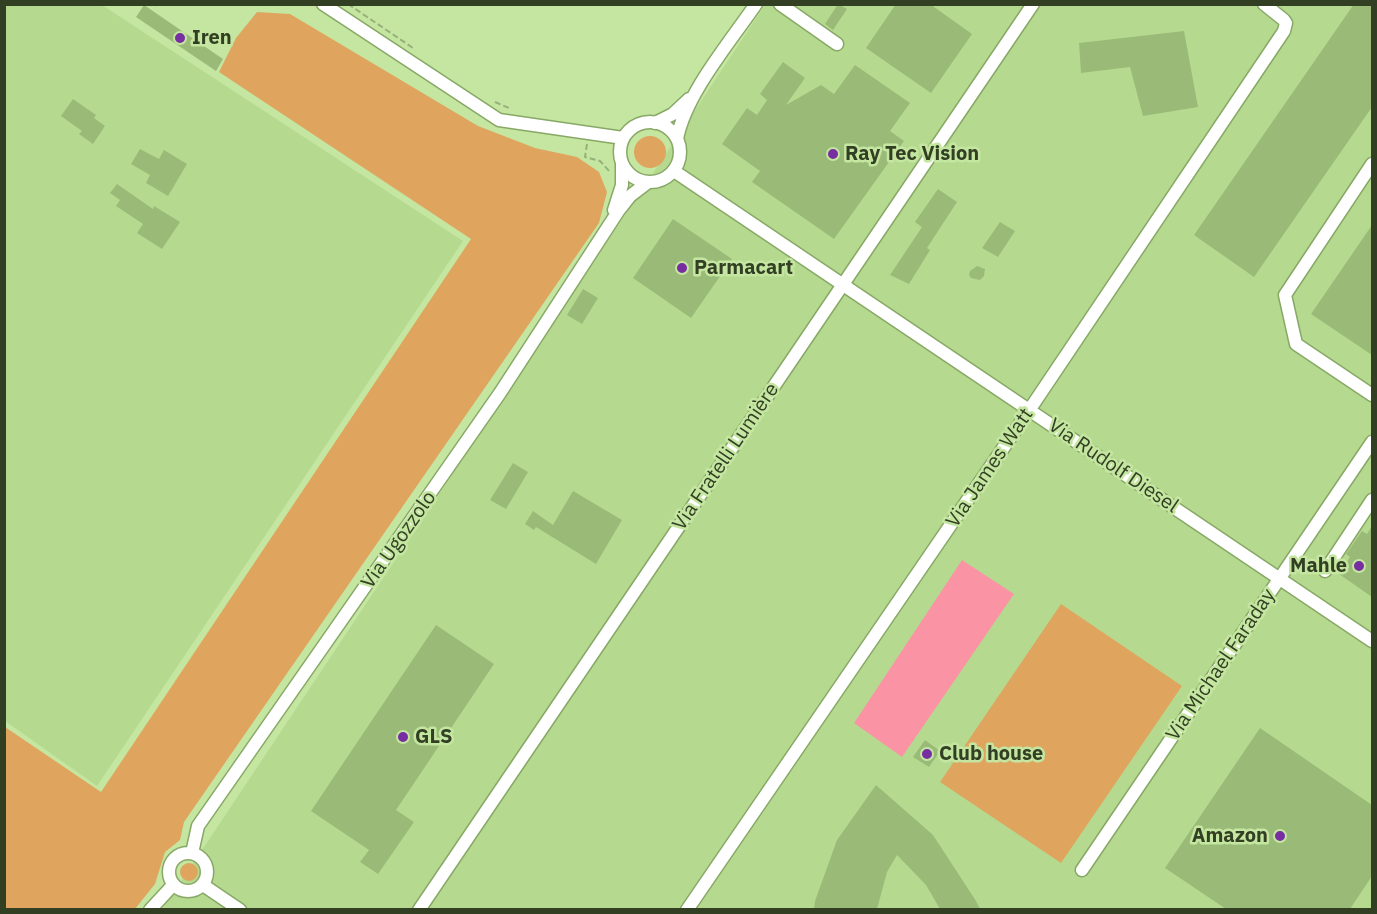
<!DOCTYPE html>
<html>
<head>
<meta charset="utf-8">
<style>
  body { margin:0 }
  #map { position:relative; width:1377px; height:914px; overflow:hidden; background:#c4e6a1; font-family:"IBM Plex Sans",sans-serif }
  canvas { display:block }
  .frame { position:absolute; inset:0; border:6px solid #323f23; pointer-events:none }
</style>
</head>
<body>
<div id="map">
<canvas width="1377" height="914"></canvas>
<div class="frame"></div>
</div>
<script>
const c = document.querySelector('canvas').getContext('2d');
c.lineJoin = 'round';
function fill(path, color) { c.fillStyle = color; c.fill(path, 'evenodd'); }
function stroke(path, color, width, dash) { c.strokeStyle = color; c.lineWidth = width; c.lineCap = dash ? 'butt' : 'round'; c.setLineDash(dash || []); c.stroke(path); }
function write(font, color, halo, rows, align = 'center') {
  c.font = font + ' "IBM Plex Sans",sans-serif'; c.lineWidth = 5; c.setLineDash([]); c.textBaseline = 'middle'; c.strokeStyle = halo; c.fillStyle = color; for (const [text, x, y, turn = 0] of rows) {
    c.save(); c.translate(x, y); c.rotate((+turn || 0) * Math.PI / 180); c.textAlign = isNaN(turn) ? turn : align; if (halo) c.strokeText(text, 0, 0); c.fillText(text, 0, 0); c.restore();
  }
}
fill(new Path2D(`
  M5 5H102L463 241 97 786 5 721Z
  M765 5H1372V909L162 910Z`), '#b5da8f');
fill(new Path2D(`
  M257 12 290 14 478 126 535 148 577 157 599 172 607 192 599 223 184 822 180 840 165 852 155 884 135 909H5V727L101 792 471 239 219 72 236 38Z
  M634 152a16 16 0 1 1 32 0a16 16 0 1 1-32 0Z
  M1061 604 1182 686 1061 863 940 782Z
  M180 872a9 9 0 1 1 18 0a9 9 0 1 1-18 0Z`), '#dfa55f');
fill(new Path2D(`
  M962 560 1014 594 902 757 854 723Z`), '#fa94a5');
fill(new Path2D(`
  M838 4 847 9 833 30 825 24Z
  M896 4H930L972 34 931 93 866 48Z
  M1354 4H1372V107L1254 277 1194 235Z
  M144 5 223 59 216 71 136 17Z
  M1184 31 1198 107 1143 116 1130 67 1081 73 1079 43Z
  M783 62 805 78 786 105 821 85 834 94 855 65 910 103 890 131 904 141 834 239 752 182 760 171 722 144 747 108 757 115 767 100 760 94Z
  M73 99 96 115 94 118 105 126 93 144 79 134 82 131 61 116Z
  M140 149 159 159 164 150 187 164 168 196 146 183 150 175 131 164Z
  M117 184 153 209 154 206 180 222 162 249 137 233 143 224 116 206 120 200 110 193Z
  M938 189 957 202 927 248 930 250 909 284 890 275 922 227 915 222Z
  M673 219 732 259 691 318 633 278Z
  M1000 222 1015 231 998 257 982 248Z
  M1372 225V355L1311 314Z
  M977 266 985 269 984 276 980 280 971 278 969 275 970 271Z
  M583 289 598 298 582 324 567 315Z
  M513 463 528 472 506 509 490 500Z
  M573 491 622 520 596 564 536 527 534 530 525 524 533 511 553 525Z
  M1372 526V597L1339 574 1350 557 1346 554 1362 531 1367 534Z
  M436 625 494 664 396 810 414 822 378 874 360 862 369 850 311 811Z
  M1260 728 1372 805V876L1350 909H1226L1165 868Z
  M925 740 940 751 929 767 913 757Z
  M876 785 933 835 976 901 980 909H940L926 885 897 855 887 872 877 909H814L815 901 837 840Z`), '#9abb78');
const minor = new Path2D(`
  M323 4 499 120 623 138
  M780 4 837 44
  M620 152a30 30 0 1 1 60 0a30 30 0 1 1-60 0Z
  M655 123 673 114 689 99
  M677 139C685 95 730 42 756 4
  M1372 164 1285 295 1296 344 1372 395
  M674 171 1372 641
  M614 210 622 185V165
  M1325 571 1372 500
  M169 872a19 19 0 1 1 38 0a19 19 0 1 1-38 0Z
  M192 853 198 826 500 393 619 210 630 196 647 183
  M1082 870 1372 442
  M203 885 240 910
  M150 910 173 885
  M419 910 1033 4
  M687 910 1030 409 1284 31 1286 23 1284 20 1264 4`);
stroke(minor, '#88a866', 15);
stroke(new Path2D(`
  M348 4 413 48
  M156 6 157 4
  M495 102 509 108
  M587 144 585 157 600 161 610 172`), '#96b179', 2, [6, 3]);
stroke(minor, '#fff', 12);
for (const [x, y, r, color] of [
  [180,38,6,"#762ea1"],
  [833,154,6,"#762ea1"],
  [682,268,6,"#762ea1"],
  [1359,566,6,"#762ea1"],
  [403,737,6,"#762ea1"],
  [927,754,6,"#762ea1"],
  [1280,836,6,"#762ea1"]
]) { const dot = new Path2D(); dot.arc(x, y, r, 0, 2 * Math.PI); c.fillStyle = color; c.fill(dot); stroke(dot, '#c4e6a1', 2); }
write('bold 20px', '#323f23', '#c4e6a1', [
  ["Iren",192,38],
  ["Ray Tec Vision",845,154],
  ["Parmacart",694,268],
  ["Mahle",1347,566,"right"],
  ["GLS",415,737],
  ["Club house",939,754],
  ["Amazon",1268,836,"right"]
], 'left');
write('20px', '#323f23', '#c4e6a1', [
  ["Via Fratelli Lumière",726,457,-56],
  ["Via Rudolf Diesel",1113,466,34],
  ["Via James Watt",990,468,-56],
  ["Via Ugozzolo",399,540,-55],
  ["Via Michael Faraday",1221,665,-56]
]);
</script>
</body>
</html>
